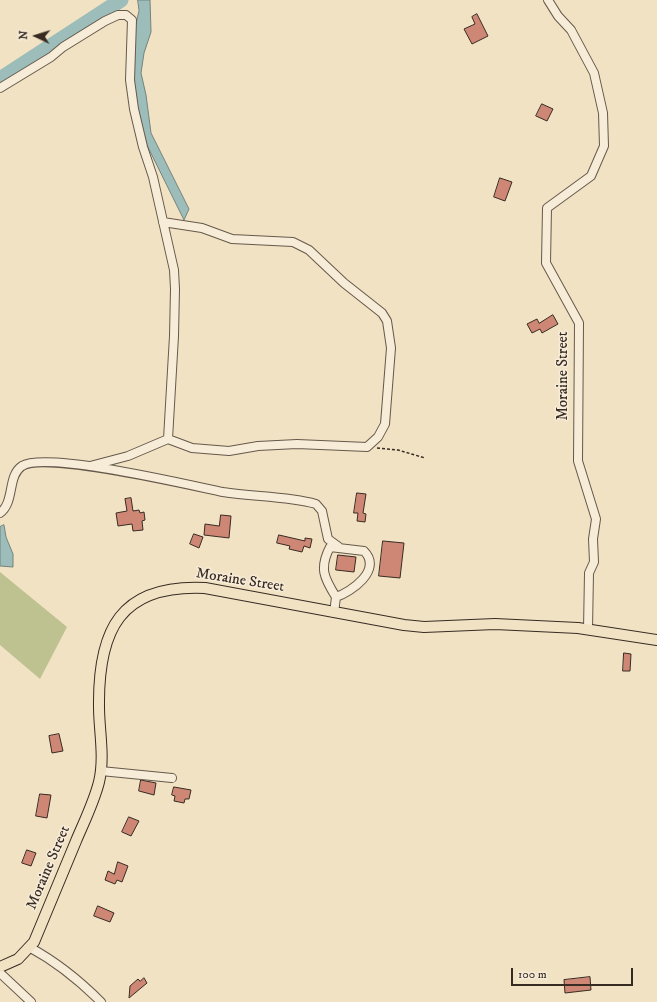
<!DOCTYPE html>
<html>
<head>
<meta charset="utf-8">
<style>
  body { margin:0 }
  #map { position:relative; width:657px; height:1002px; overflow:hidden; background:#f1e2c3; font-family:"IM FELL DW Pica",serif }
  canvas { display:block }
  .north { position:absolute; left:16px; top:16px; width:40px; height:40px; -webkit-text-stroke:3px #f6ecd8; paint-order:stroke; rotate:274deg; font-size:11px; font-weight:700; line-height:16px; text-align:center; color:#372b23 }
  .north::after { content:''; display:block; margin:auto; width:14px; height:18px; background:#372b23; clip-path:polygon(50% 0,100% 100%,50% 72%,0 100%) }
  .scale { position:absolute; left:511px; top:968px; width:122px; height:18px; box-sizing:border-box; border:2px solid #372b23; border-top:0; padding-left:5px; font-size:12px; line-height:14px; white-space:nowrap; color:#372b23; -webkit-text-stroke:3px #f6ecd8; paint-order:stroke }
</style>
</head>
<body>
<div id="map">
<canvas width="657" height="1002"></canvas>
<div class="north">N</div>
<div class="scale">100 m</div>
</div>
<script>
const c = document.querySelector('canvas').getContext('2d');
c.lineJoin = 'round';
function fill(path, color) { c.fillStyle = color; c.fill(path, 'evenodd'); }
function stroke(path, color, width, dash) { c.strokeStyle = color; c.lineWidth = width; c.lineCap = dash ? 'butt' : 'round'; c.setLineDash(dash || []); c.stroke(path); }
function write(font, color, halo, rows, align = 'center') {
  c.font = font + ' "IM FELL DW Pica",serif'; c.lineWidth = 3; c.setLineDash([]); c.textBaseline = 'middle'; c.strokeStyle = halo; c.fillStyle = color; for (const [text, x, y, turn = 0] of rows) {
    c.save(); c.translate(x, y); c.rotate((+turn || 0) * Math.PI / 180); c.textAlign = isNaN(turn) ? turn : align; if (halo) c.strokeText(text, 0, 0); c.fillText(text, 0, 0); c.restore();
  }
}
fill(new Path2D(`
  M0 572 67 627 40 679 0 645Z`), '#bec291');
const water = new Path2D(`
  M138 0H150L151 32 144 53 141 73 146 95 151 133 189 209 184 220 138 127 134 109 131 44 139 11Z
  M4 525 6 537 13 554V567L0 566V527Z`);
fill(water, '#9cbdb9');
stroke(water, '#74837d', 1);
stroke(new Path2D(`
  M0 79 121 0`), '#9cbdb9', 15);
const building = new Path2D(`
  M477 14 488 36 472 44 464 29 475 24 472 17Z
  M542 104 553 109 547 121 536 116Z
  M500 178 512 182 505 201 494 197Z
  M553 315 558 324 542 333 540 329 532 333 527 324 537 319 539 323Z
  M357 493 366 494 363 513 366 514 365 522 357 521 358 513H354Z
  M131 498 133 511 139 510 140 513 144 512 145 520 142 521 143 530 133 531 132 524 118 526 116 513 127 511 125 499Z
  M221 515 231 516 229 538 204 535 205 524 219 526Z
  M194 534 203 537 199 548 190 544Z
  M279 535 305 541V538L312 539 310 548 304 546 302 552 289 549 290 546 277 543Z
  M383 541 404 543 400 578 379 576Z
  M338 555 356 557 354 572 336 570Z
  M624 653 631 654 630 671H623Z
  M59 734 63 751 52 753 49 736Z
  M141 780 156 783 154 795 139 791Z
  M174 787 191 790 189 799H185L184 803 174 801 175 796 172 795Z
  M40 794 51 795 47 818 36 816Z
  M129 817 139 821 131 836 122 832Z
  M27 850 36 853 31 866 22 863Z
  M118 862 128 866 122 882 117 880 115 884 105 880 108 871 114 874Z
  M98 906 114 913 110 922 94 916Z
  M590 977 591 990 565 993 564 980Z
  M144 978 147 983 129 998 130 986 138 979 140 981Z`);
fill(building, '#ce8675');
stroke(building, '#372b23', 1);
const minor = new Path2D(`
  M548 0 558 16 571 30 594 73 603 113 604 146 591 176 547 208 546 263 579 323 578 461 596 519 593 539 594 562 589 573 588 629
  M0 88 51 57 63 47 105 21 118 15H126L132 20 130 80 134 109 143 147 153 177 174 270 175 289 174 336 168 439
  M90 466 128 456 168 439 192 448 229 451 258 446 297 444 367 447 378 437 385 424 391 348 387 321 382 313 344 283 309 250 293 242 232 239 202 228 163 222
  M0 513C15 502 7 476 22 466 46 451 189 485 223 492 253 497 286 496 316 504L322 511 328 539 339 547
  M334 613 336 597C351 592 383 570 364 551L330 547C319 568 324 578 336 597
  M101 771 172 778
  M29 947C55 961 80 981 101 1002
  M0 973 31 1002`);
const major = new Path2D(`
  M0 967 18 959 34 942C48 908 62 875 76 841 84 822 94 802 99 782 105 757 99 731 99 707 98 630 120 584 205 588L404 625 424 627 495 624 578 628 657 640`);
stroke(minor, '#66594b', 10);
stroke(major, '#372b23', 12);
stroke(new Path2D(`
  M377 448 398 450 425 458`), '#372b23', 1.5, [3, 2]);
stroke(minor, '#f6ecd8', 8);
stroke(major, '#f1e2c3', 10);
write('15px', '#372b23', '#f6ecd8', [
  ["Moraine Street",564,376,-90],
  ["Moraine Street",240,581,9],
  ["Moraine Street",49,868,-67]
]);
</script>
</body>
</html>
